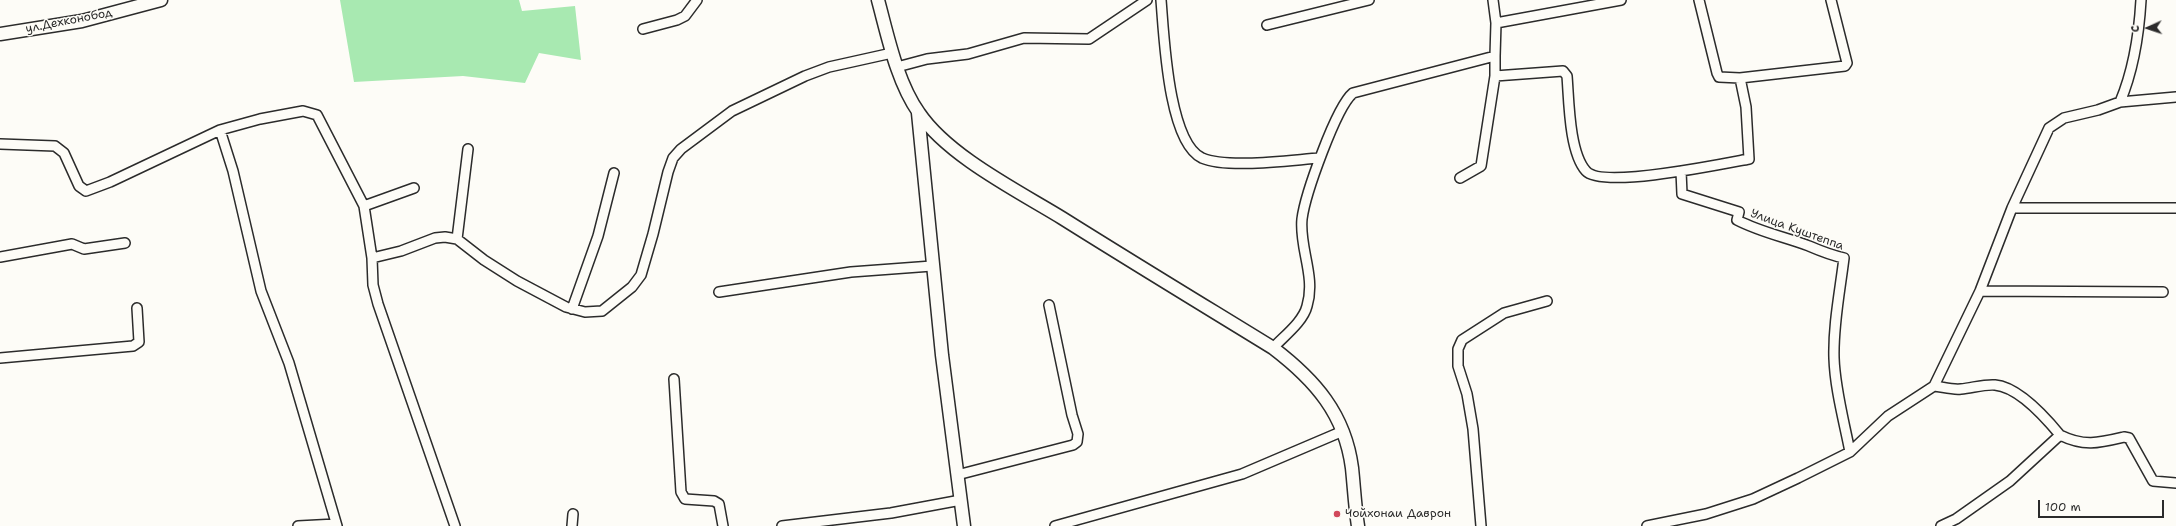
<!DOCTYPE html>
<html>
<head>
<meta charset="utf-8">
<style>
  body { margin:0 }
  #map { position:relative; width:2176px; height:526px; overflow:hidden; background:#fdfcf7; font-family:"Shantell Sans",sans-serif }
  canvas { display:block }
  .north { position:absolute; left:2128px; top:8px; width:40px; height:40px; -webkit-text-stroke:3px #fdfcf7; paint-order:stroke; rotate:267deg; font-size:11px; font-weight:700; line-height:16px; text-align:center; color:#2b2b2b }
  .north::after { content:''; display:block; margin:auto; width:14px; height:18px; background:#2b2b2b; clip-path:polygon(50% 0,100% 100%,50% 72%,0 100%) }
  .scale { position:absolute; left:2038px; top:500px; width:126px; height:18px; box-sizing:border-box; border:2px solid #2b2b2b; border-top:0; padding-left:5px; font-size:12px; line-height:14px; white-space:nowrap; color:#2b2b2b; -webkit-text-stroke:3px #fdfcf7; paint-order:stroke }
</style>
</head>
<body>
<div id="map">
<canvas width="2176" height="526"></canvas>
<div class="north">С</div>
<div class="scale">100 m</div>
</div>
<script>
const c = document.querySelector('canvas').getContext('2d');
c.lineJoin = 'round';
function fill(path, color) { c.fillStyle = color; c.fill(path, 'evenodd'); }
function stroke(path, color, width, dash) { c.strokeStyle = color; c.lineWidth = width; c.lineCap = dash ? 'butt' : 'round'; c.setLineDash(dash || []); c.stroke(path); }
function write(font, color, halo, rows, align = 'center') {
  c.font = font + ' "Shantell Sans",sans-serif'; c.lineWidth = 3; c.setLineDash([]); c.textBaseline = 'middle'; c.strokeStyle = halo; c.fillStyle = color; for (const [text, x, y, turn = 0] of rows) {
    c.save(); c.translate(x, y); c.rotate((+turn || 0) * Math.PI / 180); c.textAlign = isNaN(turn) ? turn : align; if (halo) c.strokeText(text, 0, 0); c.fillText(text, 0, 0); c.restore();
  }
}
fill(new Path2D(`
  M340 0H519L522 11 575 6 581 60 539 53 525 83 463 76 354 82Z`), '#a8e9b1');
const street = new Path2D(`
  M1161 0C1164 35 1168 142 1202 158 1228 169 1291 160 1320 158
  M1493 0 1496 23 1495 56
  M1699 0 1717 73 1719 77 1740 78 1845 66 1847 63 1831 0
  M1496 23 1621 0
  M1267 25 1369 0
  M643 29 677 20 685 16 697 0
  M897 67 927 59 968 54 1024 38 1089 39 1147 0
  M2120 102 2176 97
  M220 130 233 171 261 291 289 363 337 526
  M0 144 55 146 64 153 79 186 86 191 110 182 220 130 260 119 303 111 317 115 364 206 372 258 373 285 378 304 455 526
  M1681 171 1682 194 1739 212 1737 220C1760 232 1785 237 1809 246 1823 252 1830 255 1844 258 1840 291 1833 325 1834 358 1835 389 1844 421 1850 452
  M1460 178 1481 166 1495 76
  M364 206 414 188
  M2012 208H2176
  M457 239 468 149
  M0 257 72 244 84 249 125 243
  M372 258 401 251 435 238 445 237 457 239 484 260 517 281 566 307 585 312 602 311 632 287 641 275 653 234 668 172 673 158 681 149 732 111 805 76 829 67 892 53
  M1980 291 2163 292
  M719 292 851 272 932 266
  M572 309 598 236 614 173
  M1273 348C1284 336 1303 322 1307 306 1316 276 1299 248 1302 219 1305 195 1336 107 1353 93L1495 56V76L1563 71 1567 76C1569 100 1569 152 1586 171 1602 189 1722 164 1749 159L1746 107 1740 78
  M0 358 133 346 139 342 137 308
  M674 379 681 492 685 499 714 501 719 504 723 526
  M1934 386C1943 387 1952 390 1961 389 1972 388 1985 384 1995 385 2019 387 2046 418 2060 435
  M957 475 1073 445 1077 442 1078 434 1072 415 1049 305
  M298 526 336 524
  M572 526 573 514
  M782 526 891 513 961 500
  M1055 526 1242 474 1343 431
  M1481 526 1473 429 1467 394 1458 366V349L1462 340 1504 313 1547 301
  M1647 526 1706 514 1753 499 1798 478 1850 452 1888 416 1934 386 1980 291 2012 208 2049 128 2064 118 2098 110 2120 102C2134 69 2139 35 2141 0
  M1941 526 1956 519 2010 481 2060 435C2084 447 2099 443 2124 437L2129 438 2153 481 2176 483`);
const secondary = new Path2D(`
  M878 0C888 37 897 82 919 113 948 156 1018 191 1062 218 1132 262 1203 305 1273 348 1315 380 1345 414 1352 468 1354 487 1355 507 1358 526
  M0 34 82 21 161 0
  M918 113 942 355 964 526`);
stroke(street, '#2b2b2b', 12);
stroke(secondary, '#2b2b2b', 15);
stroke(street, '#fdfcf7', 9);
stroke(secondary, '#fdfcf7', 12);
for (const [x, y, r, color] of [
  [1337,514,4,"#d1495b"]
]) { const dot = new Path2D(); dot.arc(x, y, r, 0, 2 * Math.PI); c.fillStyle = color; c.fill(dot); stroke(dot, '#fdfcf7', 1.5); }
write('12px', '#2b2b2b', '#fdfcf7', [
  ["ул.Дехконобод",69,21,-11],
  ["Улица Куштеппа",1797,230,20]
]);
write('12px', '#2b2b2b', '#fdfcf7', [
  ["Чойхонаи Даврон",1345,514]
], 'left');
</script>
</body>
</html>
